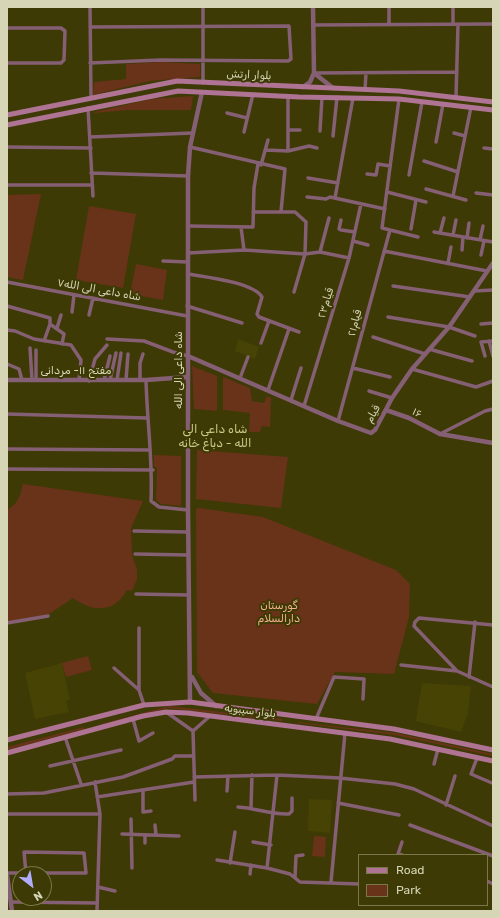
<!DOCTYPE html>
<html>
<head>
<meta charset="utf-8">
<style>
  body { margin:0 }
  #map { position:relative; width:500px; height:918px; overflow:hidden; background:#3d3a05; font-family:Rubik,sans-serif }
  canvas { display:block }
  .frame { position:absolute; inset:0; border:8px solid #d6d5b5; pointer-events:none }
  .legend { position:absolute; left:358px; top:854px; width:130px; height:52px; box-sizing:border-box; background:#3d3a05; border:1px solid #7a784b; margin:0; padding:5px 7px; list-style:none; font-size:12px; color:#d6d5b5 }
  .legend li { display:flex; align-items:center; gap:8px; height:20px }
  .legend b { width:20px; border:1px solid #7a784b }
  .north { position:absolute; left:12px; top:866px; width:40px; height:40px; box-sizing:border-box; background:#3d3a05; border:1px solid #7a784b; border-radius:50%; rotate:149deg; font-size:11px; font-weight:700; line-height:16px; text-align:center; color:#d6d5b5 }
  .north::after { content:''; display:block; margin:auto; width:14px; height:18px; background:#b1adfa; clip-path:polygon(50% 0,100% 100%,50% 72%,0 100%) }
</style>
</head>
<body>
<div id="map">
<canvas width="500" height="918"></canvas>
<div class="frame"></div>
<ul class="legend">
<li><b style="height:5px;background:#af7394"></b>Road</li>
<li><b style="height:11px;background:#683318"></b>Park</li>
</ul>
<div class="north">N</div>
</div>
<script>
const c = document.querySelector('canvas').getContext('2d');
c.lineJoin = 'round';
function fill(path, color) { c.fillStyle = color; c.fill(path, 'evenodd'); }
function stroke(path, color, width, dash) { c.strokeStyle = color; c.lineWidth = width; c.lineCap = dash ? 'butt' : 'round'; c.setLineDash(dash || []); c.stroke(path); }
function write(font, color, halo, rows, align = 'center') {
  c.font = font + ' Rubik,"Noto Naskh Arabic",sans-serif'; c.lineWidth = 4; c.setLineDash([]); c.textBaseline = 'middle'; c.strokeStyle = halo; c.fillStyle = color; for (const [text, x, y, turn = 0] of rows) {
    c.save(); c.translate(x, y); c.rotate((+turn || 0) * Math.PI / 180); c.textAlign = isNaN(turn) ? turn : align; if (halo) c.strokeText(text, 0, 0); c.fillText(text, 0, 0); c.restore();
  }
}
fill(new Path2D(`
  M238 339 259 347 255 359 235 351Z
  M62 663 70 700 66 701 69 712 35 719 25 673Z
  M422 683 471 686 468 713 461 732 416 721Z
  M309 799 332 800 330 833 308 831Z`), '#474305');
fill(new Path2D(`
  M160 62 200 64V77L150 81 93 95 94 82 126 79V64Z
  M193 96 191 110H128L94 113V112L152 99Z
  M41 194 23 280 7 277V195Z
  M89 206 136 214 123 288 76 280Z
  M136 264 167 270 163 300 130 294Z
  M192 366 217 376V411L194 409Z
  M223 377 250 388 252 401 264 403 267 396 271 398 270 427 262 426 260 432H249L250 413 223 410Z
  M197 450 288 457 281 508 196 499Z
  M154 455 181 456V506L161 504 156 500 157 468 154 466Z
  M23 484 143 501 131 528 132 554 137 570V579L132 591 127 590C114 614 92 612 73 598L49 614 7 622V510C18 504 20 496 23 484Z
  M199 508 263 517 396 570 410 584 409 617 394 674 335 672 317 704 213 693 197 672 196 509Z
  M88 656 92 670 66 677 62 663Z
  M169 706 282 719V721L168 708 101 726V724Z
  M298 722 396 733 493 754V756L395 735 298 723Z
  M84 727V729L7 750V747Z
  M314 836 326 837 325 857 312 856Z`), '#683318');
stroke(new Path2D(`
  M90 7 91 98
  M203 7V83
  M389 7V25
  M453 7V24
  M313 25 493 24
  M7 28H61L65 31 64 60 61 63H7
  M90 63 160 60 288 61 291 59 289 26 90 27
  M314 73 457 72
  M365 90 366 73
  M288 96V151
  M456 97 458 24
  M399 99 382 228 418 237
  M88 108 93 196
  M227 113 247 118
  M288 130H300
  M320 131 322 97
  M244 132 253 94
  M454 133 465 136
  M333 136 337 97
  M90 137 193 133
  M436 142 443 104
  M7 147 91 148
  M190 147 285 169 281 212
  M484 148 493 149
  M266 150 288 151 309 146 317 148
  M424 161 458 172
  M261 165 268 140
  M91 173 188 176
  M367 174 376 175 378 164 390 166
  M409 175 422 102
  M308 178 338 183
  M7 185H92
  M426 189 466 200
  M387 192 426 202
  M476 193 493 195
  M453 196 471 107
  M307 197 326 199 330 197 385 209
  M335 198 353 98
  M253 212H295L306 222 305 254 294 292
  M341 220 339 229 341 230 355 232
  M188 226 253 227 254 188 258 164
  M241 227 244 250
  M411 229 416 200
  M434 232 493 242
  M440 233 444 218
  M453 235 456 220
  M467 238 469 223
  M480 240 483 226
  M353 241 368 245
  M462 250 463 237
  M384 251 487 271
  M320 252 329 218
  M188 253 244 250 305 254 320 252 349 258
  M481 255 484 241
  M163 261 188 262
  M448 263 451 247
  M188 274C205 277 253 282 262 297L257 314 259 317 299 332
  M7 282 187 316
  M393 286 470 297
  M474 291 493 290
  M7 306 50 318V324L64 334 62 344
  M187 306 242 323
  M72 312 74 295
  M89 315 93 298
  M388 317 449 327 475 336
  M481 324 493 323
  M57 328 61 315
  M7 330 15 331 34 339 71 345 81 360 79 380
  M373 337 425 354
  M107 339 144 341 173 352 188 356
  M44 341 50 324
  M489 341 493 356
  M261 343 269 321
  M30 348 32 380
  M429 349 472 361
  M485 356 481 342 493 341
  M7 364 19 369 22 380
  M353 368 390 377
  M412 369 476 387 493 381
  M240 378 248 357
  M36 380V350
  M104 380 110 356
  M110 380 116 353
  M117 380 121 353
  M126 380 128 354
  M140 380V363L143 354
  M146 380C147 421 153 461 151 501L159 507 188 510
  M89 381 95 359 107 345
  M268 390 289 329
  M369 391 392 398
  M291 400 301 368
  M304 406 349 258 361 204
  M7 414 147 418
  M338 421 390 230
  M440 434 485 411 493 409
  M7 449 150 450
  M7 469 153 470
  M134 531 188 532
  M135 554 188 555
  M136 594 189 595
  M7 623 48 616
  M493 625 419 618 415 622 414 626 457 671 493 687
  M139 628V690L144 705
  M401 665 457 671
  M114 668 139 690
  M469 677 475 622
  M166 712 193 731
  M133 719 139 741 153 733
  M316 719 334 677 364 679 363 699
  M193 731 195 800
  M193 731 210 716
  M65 737 81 784
  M477 758 471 774 492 783
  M434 764 438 749
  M50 766 121 750
  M194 777 277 775 340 778 395 784 414 789 493 826
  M95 782 100 814 97 911
  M143 790V812L151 811
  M227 791 228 776
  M7 794 44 793 123 777 172 759 175 756H193
  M97 797 194 782
  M338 803 399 815
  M446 805 455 776
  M238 807C256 808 271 815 289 814L292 811V798
  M251 808 252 775
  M7 814H100
  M131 819 132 868
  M155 825 156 835
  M410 825 493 856
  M122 834 179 836
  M253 842 271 845
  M145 843V835
  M402 855 398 854 402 842
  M217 860 267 868 290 874 300 882 359 884
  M230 863 235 832
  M267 868 277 775
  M7 873H86L84 853 24 852 26 873
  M250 874 251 865
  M295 877 296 856 303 855
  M487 881 493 884
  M331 882 345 733
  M98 887 115 891
  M11 902 97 903`), '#855f73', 3.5);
stroke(new Path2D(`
  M314 73 333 88
  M303 87 310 82 314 73 313 7
  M188 356 338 421 371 433 375 430 392 398 412 369 449 327 493 263
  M7 380H146L188 377
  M386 410 409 418 440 434 493 443
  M192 677 201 693 216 706
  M190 702 188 510V176L190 147 202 92
  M7 875 12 911`), '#855f73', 4.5);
stroke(new Path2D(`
  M7 115 177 81 399 91 493 102
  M7 125 178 91 299 97 399 99 493 110
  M7 740 144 705 190 702 394 729 493 750
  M7 753 143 716 166 712 188 713 390 739 493 761`), '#af7394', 5);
write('11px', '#d6d5b5', '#3d3a05', [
  ["بلوار ارتش",249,75,3],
  ["شاه داعی الی الله۷",99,290,10],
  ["قیام۲۳",326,303,-73],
  ["قیام۲۱",355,323,-75],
  ["شاه داعی الی الله",179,370,-90],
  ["مفتح ۱۱- مردانی",76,371],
  ["۱۶",417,413,24],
  ["قیام",373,414,-60],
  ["بلوار سیبویه",250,711,7]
]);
write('11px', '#f7b08f', '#3d3a05', [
  ["گورستان",279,606],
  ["دارالسلام",279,619]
]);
write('12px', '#ccc987', '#3d3a05', [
  ["شاه داعی الی",215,430],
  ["الله - دباغ خانه",215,444]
]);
</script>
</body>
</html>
